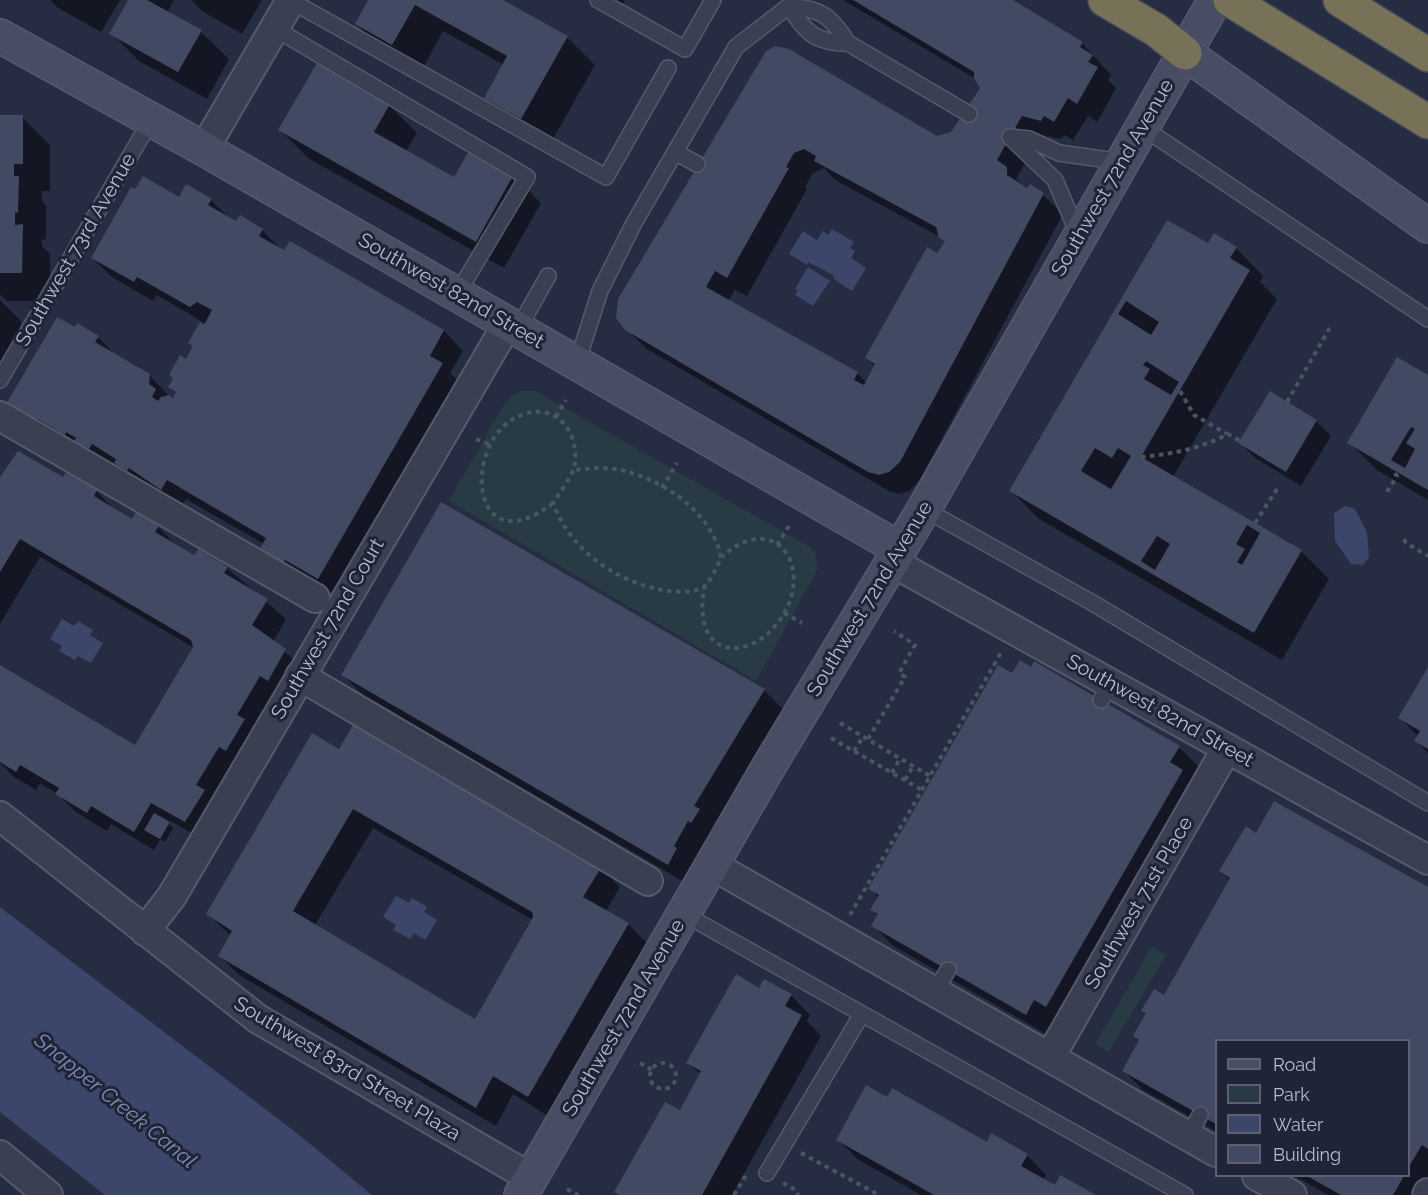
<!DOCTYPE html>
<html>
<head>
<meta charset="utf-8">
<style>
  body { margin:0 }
  #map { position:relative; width:1428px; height:1195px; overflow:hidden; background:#262c42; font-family:Raleway,sans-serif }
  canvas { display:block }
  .legend { position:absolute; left:1215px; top:1039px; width:195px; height:138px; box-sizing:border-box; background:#1f2437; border:2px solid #5c6072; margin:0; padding:8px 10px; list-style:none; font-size:18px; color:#b7bbcb }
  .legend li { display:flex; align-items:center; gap:12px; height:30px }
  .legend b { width:30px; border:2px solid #5c6072 }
</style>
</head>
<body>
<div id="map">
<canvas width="1428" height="1195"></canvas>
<ul class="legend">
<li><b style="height:8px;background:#484d64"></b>Road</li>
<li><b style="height:16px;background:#283a43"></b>Park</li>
<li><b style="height:16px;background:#3c466a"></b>Water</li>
<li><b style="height:16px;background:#424962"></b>Building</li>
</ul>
</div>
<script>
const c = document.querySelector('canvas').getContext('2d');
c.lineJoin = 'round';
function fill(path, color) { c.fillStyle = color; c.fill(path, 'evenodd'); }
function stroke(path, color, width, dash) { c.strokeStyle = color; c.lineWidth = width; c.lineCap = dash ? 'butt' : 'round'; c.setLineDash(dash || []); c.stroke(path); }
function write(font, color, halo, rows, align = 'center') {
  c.font = font + ' Raleway,sans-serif'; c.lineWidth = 6; c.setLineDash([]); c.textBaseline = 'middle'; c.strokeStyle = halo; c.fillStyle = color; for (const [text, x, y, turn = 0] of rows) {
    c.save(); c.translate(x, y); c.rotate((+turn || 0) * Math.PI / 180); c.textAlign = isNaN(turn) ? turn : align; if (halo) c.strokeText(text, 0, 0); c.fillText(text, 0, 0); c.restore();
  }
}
fill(new Path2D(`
  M521 391H535L810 547 816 555 818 569 756 681 449 501 502 408 513 395Z
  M1152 947 1166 955 1109 1052 1095 1044Z`), '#283a43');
fill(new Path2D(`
  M832 229 854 242 850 248 855 251 851 258 866 268 852 291 835 280 833 275 808 262 807 265 789 254 803 231 817 240 823 231 828 235Z
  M808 267 830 281 813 306 795 295 798 290 795 289Z
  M1345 506 1355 509 1367 532 1369 557 1363 565 1351 564 1335 541 1334 513Z
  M62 619 74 626 78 621 93 630 90 635 103 643 91 663 78 656 75 660 59 651 62 646 50 639Z
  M396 896 409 903 412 898 427 907 424 912 437 920 425 940 414 933 410 939 393 930 396 925 383 917Z
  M0 907 298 1134 372 1195H105L0 1112Z`), '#3c466a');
fill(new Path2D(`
  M50 0H120L101 32 58 8Z
  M129 0H174L167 13 201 32 229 59 207 99 139 61 111 33Z
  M191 0H262L242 34 202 11Z
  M370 0H500L567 37 595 65 549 146 513 126 486 98 504 65 443 31 421 72 384 52 357 24Z
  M605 0H625L620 9Z
  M843 0H1010L1082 43 1111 75 1108 80 1116 88 1097 122 1088 116 1073 140 1064 135 1061 139 1042 135 1016 179 1027 190 1030 186 1043 195 1063 214 919 481 909 491 899 494 889 491 647 349 626 329 767 52 937 138 952 133 981 88 976 79ZM824 168 835 180 940 237 946 242 866 358 876 367 867 383 857 373 728 301 735 290 747 296 807 189 805 187 813 173Z
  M389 105 417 133 406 151 455 179 513 175 541 203 504 268 308 158 280 130Z
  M0 117H22L50 145V191H42V201L46 205V240L42 239V246L50 254V301H7L0 295Z
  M187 186 211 200 231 220 262 230 285 253 290 243 444 331 463 351 450 373 462 384 338 598 305 579 300 587 264 544 186 499 181 508 135 482 112 463 108 468 27 425 76 329 98 337 116 356 149 375 173 400 177 394 170 387 206 324 157 295 153 301 112 277 92 258 179 199Z
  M1168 222 1208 246 1236 248 1263 276 1260 282 1277 299 1173 477 1301 551 1329 579 1282 660 1039 519 1011 491Z
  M0 300 21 321V349L0 366Z
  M1428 377V500L1377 470 1349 442Z
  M1316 421 1331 436 1301 486 1255 458 1240 443Z
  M0 479H63L96 491 115 510 133 521 158 527 177 546 195 557 227 568 286 619 273 642 305 669 205 841 171 821 169 824 173 828 165 842 160 839 154 850 111 824 107 831 77 813 56 793 40 783 36 790 14 777 0 763V667L136 747 194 648 40 557 0 624Z
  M1428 670V753L1416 741 1418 736 1400 718Z
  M343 675 764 690 784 710 714 825 719 829 688 884 363 695Z
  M1013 675 1179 747 1198 766 1191 779 1202 790 1066 1025 1054 1018 1046 1034 892 945 873 925 878 916 872 910 879 898 870 888Z
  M340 751 601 868 620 887 606 911 628 924 648 944 548 1116 513 1094 496 1126 239 975 220 956 231 936 208 914ZM373 828 533 920 476 1021 315 925Z
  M1257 835 1428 889V1187L1424 1195H1328L1294 1176H1408V1040H1216V1131L1143 1090 1124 1071 1140 1042 1134 1036 1165 998 1230 881 1221 871Z
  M760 990 791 995 810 1015 807 1021 821 1036 732 1195H619L680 1112 701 1075 688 1063Z
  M838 1139 988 1144 1027 1155 1046 1175 1043 1180 1055 1187 1093 1195H921L857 1159Z`), '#0007');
fill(new Path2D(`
  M128 0H147L202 30 178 72 109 34Z
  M368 0H503L568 36 521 119 484 98 507 56 415 5 392 45 355 24Z
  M853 0H1013L1083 42 1080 47 1093 55 1088 62 1098 67 1077 104 1068 98 1054 122 1044 116 1041 121 1022 116 997 160 1007 167V175L1027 188 1030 184 1044 193 900 462 889 472 879 475 868 472 625 330 616 318 618 299 766 51 775 46 789 49 937 136 951 132 980 88 974 78V72ZM804 149 816 156 814 161 936 227 939 238 945 241 937 253 927 247 865 358 875 364 864 385 854 380 858 372 706 287 715 271 727 278 789 168 786 167 794 153Z
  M317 63 390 104 374 132 454 177 470 149 514 174 476 242 278 130Z
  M0 115H23V164H14V176H19L18 213 15 212V225L23 224 22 273H0Z
  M143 176 179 197 186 184 212 199 208 205 236 221 240 215 263 229 259 236 284 250 290 241 444 330 430 356 443 363 318 579 285 560 280 569 256 555 266 538 167 480 161 490 129 468 127 471 114 463 116 459 92 444 88 450 74 441 76 438 66 432 65 435 38 419 35 423 5 406 57 317 75 327 77 323 99 336 95 342 150 374 149 384 156 389 152 397 158 401 161 397 169 395 173 398 176 392 168 387 173 378 169 375 180 355 186 359 193 346 188 343 200 322 204 325 212 310 197 302 190 307 137 277 134 282 91 258 131 187 135 189Z
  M1167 220 1208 243 1214 233 1237 247 1230 258 1250 270 1141 457 1302 550 1254 633 1009 491ZM1126 301 1159 322 1151 335 1118 314ZM1146 361 1179 382 1171 395 1144 379 1150 369 1143 365ZM1095 448 1112 458 1118 448 1131 456 1111 489 1081 471ZM1247 525 1260 533 1242 565 1237 562 1245 549 1236 544ZM1157 536 1170 544 1155 570 1141 561Z
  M1397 357 1428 375V490L1347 443ZM1411 427 1415 429 1406 443 1415 449 1405 468 1391 460Z
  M1270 391 1317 420 1286 472 1238 443Z
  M18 451 63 477 66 472 97 490 94 496 132 519 136 512 159 526 155 532 194 555 198 549 228 567 224 573 268 599 252 625 286 649 268 681 260 676 237 715 245 719 226 751 219 747 196 785 205 790 185 822 151 803 134 832 91 806 87 813 55 794 59 788 20 765 16 772 0 762V665L135 745 193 647 191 640 20 539 0 572V477Z
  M441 502 765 689 694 806 700 809 691 823 688 821 674 846 677 848 668 865 341 675Z
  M1020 660 1031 667 1034 661 1180 746 1170 762 1183 770 1046 1007 1034 1000 1026 1015 871 926 878 914 870 910 879 895 868 889 998 665 1012 673Z
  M1428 667V749L1414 741 1420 731 1398 718Z
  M353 725 602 866 583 897 629 923 528 1097 493 1076 476 1108 218 956 232 931 206 914 312 733 339 749ZM353 809 532 912 533 917 475 1019 293 911Z
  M1274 801 1428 887V1149L1422 1145 1408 1168V1040H1216V1124L1122 1071 1139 1040 1133 1036 1146 1013 1141 1011 1154 989 1164 995 1230 878 1219 871 1246 826 1256 833Z
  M154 813 170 822 160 839 144 830Z
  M736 974 759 988 764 979 792 994 785 1006 802 1015 702 1195H619L614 1192 665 1102 680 1110 701 1071 686 1063Z
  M866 1085 887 1097 892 1088 987 1142 991 1133 1028 1154 1021 1166 1055 1185 1060 1175 1096 1195H934L836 1140Z
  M1307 1176H1404L1393 1195H1341Z`), '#424962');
const lane = new Path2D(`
  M598 0 685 49 713 0
  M291 1 606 177 668 68
  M789 6C805 32 815 43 848 43
  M274 28 527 177 457 294
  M1142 127 1428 319
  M1010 137 1055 180 1079 236
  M1010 137 1029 139 1059 153 1123 162
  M675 152 697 164
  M518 329 548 276
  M577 363 600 291 634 223 736 47 789 6C821 9 830 15 848 43L969 114
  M0 380 151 120
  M924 509 1091 602 1428 803
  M1101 700 1111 684
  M684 914 1185 1195
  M935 991 948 970
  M1189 1136 1200 1115
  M767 1173 862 1014`);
const street = new Path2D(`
  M204 149 291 0
  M0 416 315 598
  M892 562 1428 860
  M300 676 648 881
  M0 816 258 1019 531 1178
  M712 865 1216 1152
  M145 931 172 896 508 323
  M1050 1057 1227 748
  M0 1155 48 1195
  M1257 1176 1292 1195
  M1427 1195 1428 1193`);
const secondary = new Path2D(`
  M0 36 204 149 900 549
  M1185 53 1428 226
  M521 1195 769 766 924 509 1215 0`);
const highway = new Path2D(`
  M1105 0 1156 30 1185 53
  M1230 0 1428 122
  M1340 0 1428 55`);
stroke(lane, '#555a6c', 18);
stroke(street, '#555a6c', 32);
stroke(secondary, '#555a6c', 36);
stroke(highway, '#424759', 36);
stroke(new Path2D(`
  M1180 391 1194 415 1227 434
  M1287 402 1332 324
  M556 417 566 400
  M476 439 491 445
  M1141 457C1172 454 1200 449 1228 434L1240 441
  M662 488 677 463
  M1387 492 1397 476 1392 469
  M553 503C468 569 460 435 524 414 558 403 581 435 574 467 571 479 560 492 553 503 571 552 619 584 669 591 680 592 696 593 705 586 712 579 717 566 721 558 713 512 659 476 615 469 601 467 587 469 573 470
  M1255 523 1279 486
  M1404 539 1406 543 1428 556
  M777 545 789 526
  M705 585C699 610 701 650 737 648 753 646 765 638 776 625 819 573 777 506 722 557
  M784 613 802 623
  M840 723 930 776
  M831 738 922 790
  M868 739 905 677 899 673 915 645 894 631
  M854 751 863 737
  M892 773 900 758
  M905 780 913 766
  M850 915 1002 651
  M640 1063 652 1070
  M650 1076a13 13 0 1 1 26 0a13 13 0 1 1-26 0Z
  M801 1153 879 1195
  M783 1183 796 1190 798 1195
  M567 1189 578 1195
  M734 1195 746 1175`), '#46575f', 4, [4.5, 4.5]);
stroke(lane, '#3a3f51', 15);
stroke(street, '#3a3f51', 28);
stroke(secondary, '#484d64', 33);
stroke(highway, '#777257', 33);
write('20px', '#b7bbcb', '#1f2437', [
  ["Southwest 72nd Avenue",1113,178,-60],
  ["Southwest 73rd Avenue",76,250,-60],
  ["Southwest 82nd Street",451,291,30],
  ["Southwest 72nd Avenue",870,599,-59],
  ["Southwest 72nd Court",328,629,-60],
  ["Southwest 82nd Street",1160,711,29],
  ["Southwest 71st Place",1139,903,-60],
  ["Southwest 72nd Avenue",624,1018,-60],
  ["Southwest 83rd Street Plaza",347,1069,31]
]);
write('italic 21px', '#7f8ab2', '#1f2437', [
  ["Snapper Creek Canal",115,1101,39]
]);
</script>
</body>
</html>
